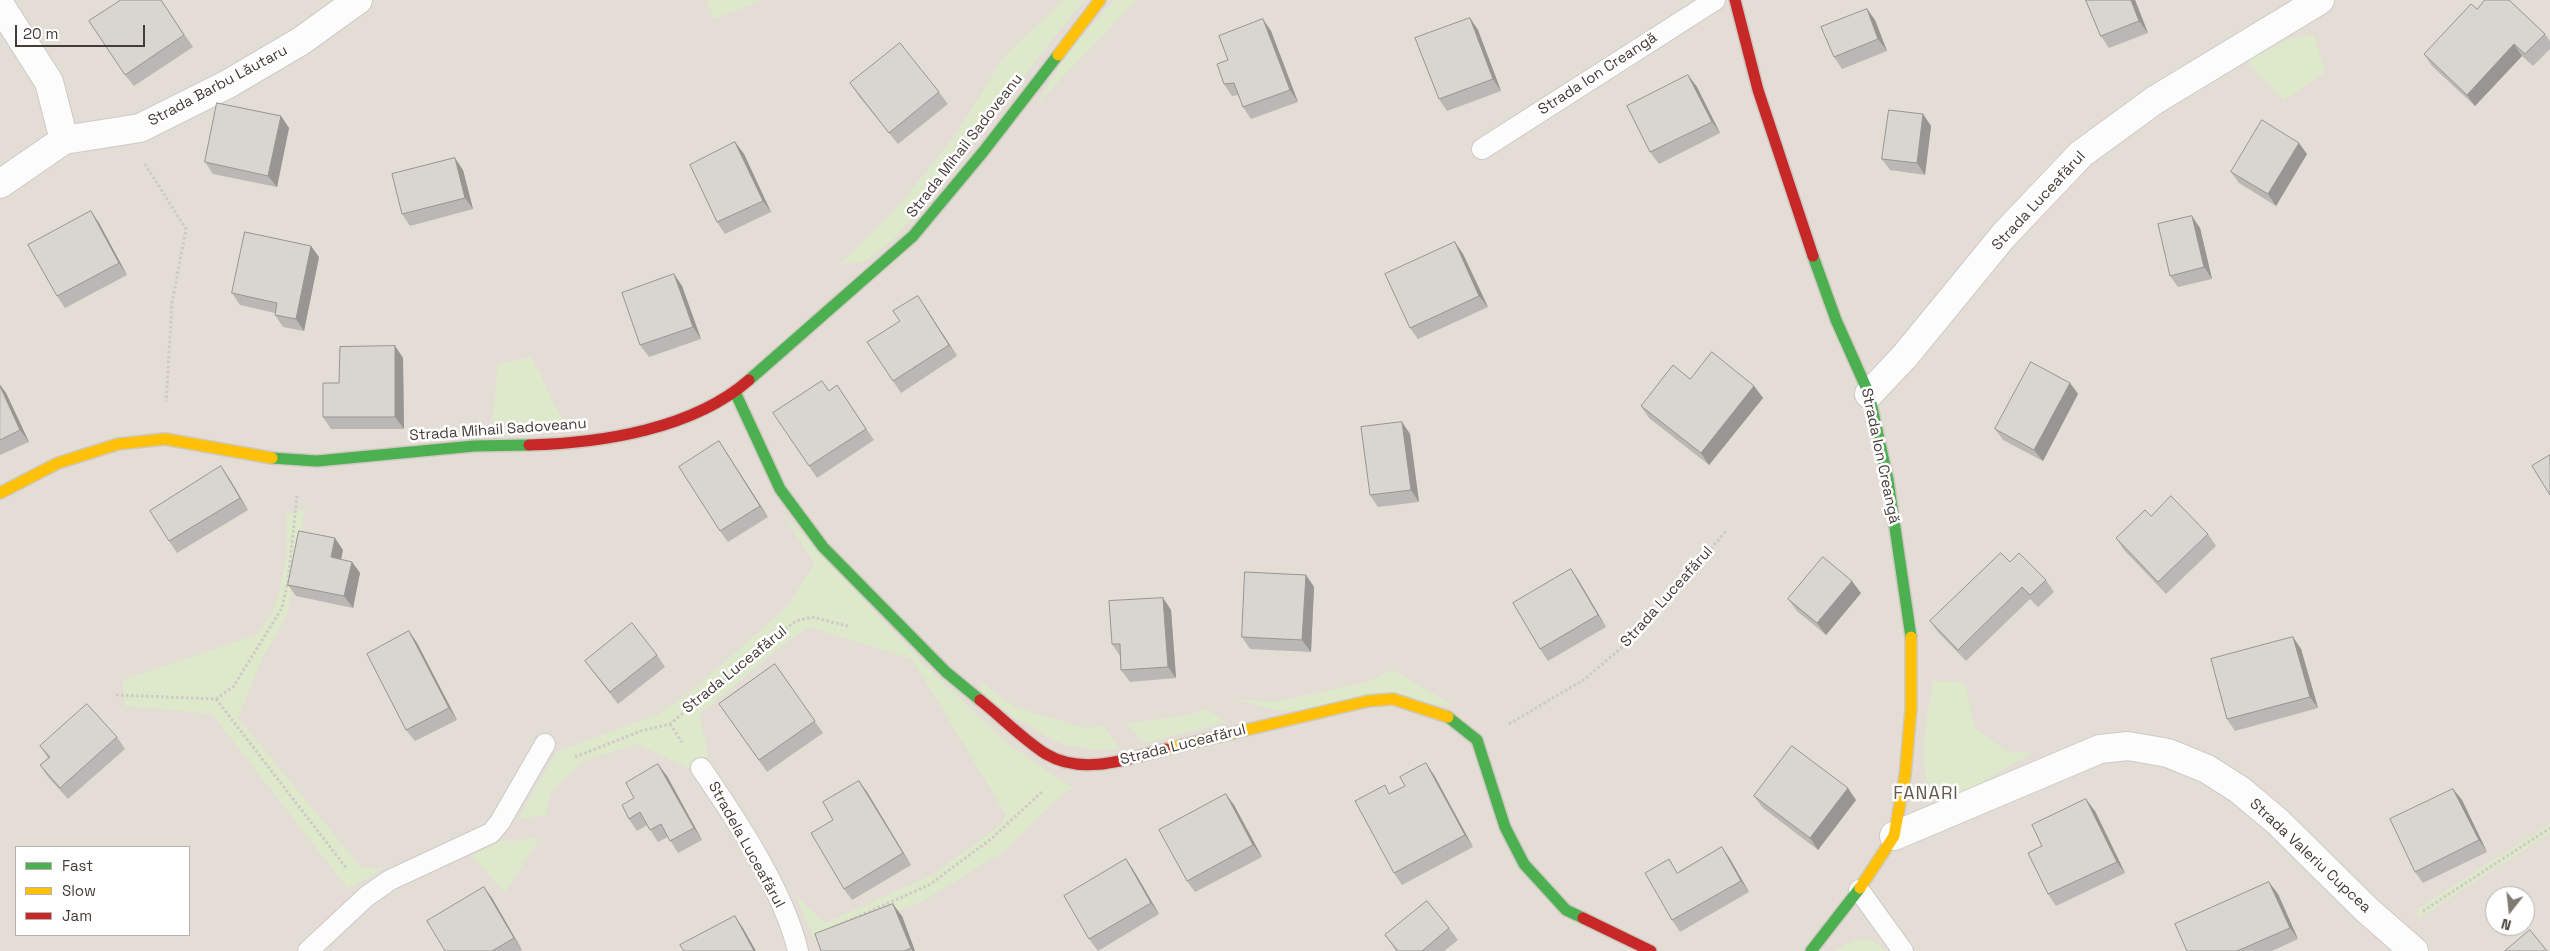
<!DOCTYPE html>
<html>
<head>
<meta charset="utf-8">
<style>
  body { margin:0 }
  #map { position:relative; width:2550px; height:951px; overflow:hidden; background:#efece9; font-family:"Space Grotesk",sans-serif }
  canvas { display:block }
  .legend { position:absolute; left:15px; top:846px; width:175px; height:90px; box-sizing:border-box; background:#fff; border:1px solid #b4b1ae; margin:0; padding:6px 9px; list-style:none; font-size:15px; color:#443d35 }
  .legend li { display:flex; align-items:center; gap:10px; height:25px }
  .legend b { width:25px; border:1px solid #b4b1ae }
  .north { position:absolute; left:2485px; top:886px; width:50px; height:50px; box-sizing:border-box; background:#fff; border:1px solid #b4b1ae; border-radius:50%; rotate:196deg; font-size:14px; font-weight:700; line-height:20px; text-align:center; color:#443d35 }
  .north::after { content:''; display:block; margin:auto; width:18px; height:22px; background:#807a74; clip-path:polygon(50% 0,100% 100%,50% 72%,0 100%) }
  .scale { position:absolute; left:15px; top:25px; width:130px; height:22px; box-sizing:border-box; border:2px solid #443d35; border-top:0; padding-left:6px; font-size:15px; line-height:18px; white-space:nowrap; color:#443d35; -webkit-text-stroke:4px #fff; paint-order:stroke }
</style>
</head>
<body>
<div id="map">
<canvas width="2550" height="951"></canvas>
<ul class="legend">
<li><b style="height:6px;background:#4caf50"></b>Fast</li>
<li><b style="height:6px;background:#ffc107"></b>Slow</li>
<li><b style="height:6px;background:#c62828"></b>Jam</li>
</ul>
<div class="north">N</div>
<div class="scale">20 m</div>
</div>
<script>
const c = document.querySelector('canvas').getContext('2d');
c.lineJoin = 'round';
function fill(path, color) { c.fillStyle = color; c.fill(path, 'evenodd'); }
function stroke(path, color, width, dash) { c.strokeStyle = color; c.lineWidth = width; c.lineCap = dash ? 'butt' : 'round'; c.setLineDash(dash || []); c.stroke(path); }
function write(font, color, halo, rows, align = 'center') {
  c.font = font + ' "Space Grotesk",sans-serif'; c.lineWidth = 5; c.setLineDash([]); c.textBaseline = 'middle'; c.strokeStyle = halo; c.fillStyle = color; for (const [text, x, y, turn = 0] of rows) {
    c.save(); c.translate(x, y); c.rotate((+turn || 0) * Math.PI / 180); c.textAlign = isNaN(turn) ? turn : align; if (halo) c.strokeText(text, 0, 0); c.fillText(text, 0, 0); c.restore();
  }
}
fill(new Path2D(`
  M0 0H2550V951H0ZM16 847H189V935H16ZM2495 896H2525V926H2495Z`), '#e3ddd6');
fill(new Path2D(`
  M707 0H763L714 19Z
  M1063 0H1084L1013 90 953 171 897 236 865 262 840 264 901 203 955 135 1003 58Z
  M1114 0H1137L1035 106 1072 47Z
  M2314 34 2325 72 2284 100 2249 65 2250 59 2289 39Z
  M532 357 566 427 492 423 498 364Z
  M305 508 287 616 262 659 238 718 361 867 385 868 348 889 212 714 125 706 122 680 256 635 271 615 279 594 287 552 286 515Z
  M782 512 920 660 1008 744 1073 788 1063 794 1002 853 923 901 816 943 796 896 825 923 932 875 999 826 1006 815 912 659 809 627 785 643 699 715 709 755 690 769 637 744 584 761 551 792 546 815 518 819 556 752 658 714 687 694 787 607 814 564Z
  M1393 670 1453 705 1278 711 1234 699 1273 702 1367 682Z
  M978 680 1015 707 1085 728 1104 726 1120 749H1089L1061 744 1013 717 983 694Z
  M1933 681 1964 682 1976 729 2006 751 2032 753 1970 789 1947 795C1943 793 1936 791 1933 788 1913 769 1930 706 1933 681Z
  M1207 709 1227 722 1144 743 1126 724 1192 714Z
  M2550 824V833L2419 918 2417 909Z
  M540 838 505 892 471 856 500 841Z
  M1871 939 1886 951H1834L1854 940Z`), '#dee8ca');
const lane = new Path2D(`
  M1482 149 1715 0
  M701 768C736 819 784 891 798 951
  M1859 890 1903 951
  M308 951 367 896 390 880 491 833 500 822 545 744`);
const street = new Path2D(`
  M0 5 49 82 64 140
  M0 184 64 140 140 128 228 84 301 41 358 0
  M1869 394 1904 357 2004 235 2081 154 2155 100 2320 0
  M1894 836 2100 749 2128 746 2168 753 2207 769 2240 790 2278 822 2367 910 2414 951`);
const fast = new Path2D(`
  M1813 256 1836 320 1869 394 1888 480 1911 637
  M749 380 913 236 983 152 1058 55
  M735 392 780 489 823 547 946 672 980 700
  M272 458 317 461 474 446 529 445
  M1448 717 1477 740 1505 827 1524 864 1566 910 1583 918
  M1811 951 1860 888`);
const slow = new Path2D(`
  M1058 55 1100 0
  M0 493 58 463 118 444 165 439 272 458
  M1166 749 1368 701 1393 699 1448 717
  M1860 888 1894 836 1905 776 1911 709V637`);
const jam = new Path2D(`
  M1735 0 1758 90 1813 256
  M529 445C602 443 693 429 749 380
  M980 700C1000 716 1025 741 1046 754 1083 776 1128 759 1166 749
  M1583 918 1651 951`);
stroke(lane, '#cdcac7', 22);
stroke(street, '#cdcac7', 30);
stroke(fast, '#cec8c0', 14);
stroke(slow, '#cec8c0', 14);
stroke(jam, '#cec8c0', 14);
stroke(new Path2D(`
  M145 164 186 229 172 303 166 402
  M116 695 216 699 233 687 282 608 288 581 297 496
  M216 699 347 869
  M670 724 682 742
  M1509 724 1585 679 1634 637 1727 530
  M575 757 641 731 670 724 774 637 796 621 812 617 848 626
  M2423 911 2550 828
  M832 928 929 885 991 839 1043 791`), '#cdcac7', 3, [2.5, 2.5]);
stroke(lane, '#fdfcfc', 20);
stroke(street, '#fdfcfc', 28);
stroke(fast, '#4caf50', 11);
stroke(slow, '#ffc107', 11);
stroke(jam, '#c62828', 11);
fill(new Path2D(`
  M161 0 193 47 134 86 125 75Z
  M2086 0H2135L2148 33 2109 48 2101 36Z
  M1867 9 1875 20 1887 51 1842 69 1834 57Z
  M2477 9 2545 34 2550 41V49L2533 66 2522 56 2475 106 2432 66 2424 54Z
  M1470 18 1478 30 1501 91 1447 111 1439 99Z
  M1271 31 1298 102 1251 119 1243 107 1238 95 1232 96 1224 84 1228 60Z
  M1688 75 1697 87 1720 133 1659 164 1650 152Z
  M850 83 939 92 948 104 898 144 858 95Z
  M1923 114 1931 126 1925 175 1890 170 1882 159Z
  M281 116 289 128 277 187 213 174 205 162Z
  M735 142 744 154 771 212 725 234 717 222Z
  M2307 154 2276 206 2239 183 2231 172Z
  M463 170 473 209 410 226 402 214Z
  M99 223 127 275 65 308 57 296Z
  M2200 228 2212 279 2178 287 2170 276Z
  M1455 242 1463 254 1488 307 1418 339 1410 328Z
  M319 257 304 331 283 327 275 315V313L240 305 232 293Z
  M674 274 682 286 701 339 649 357 640 345Z
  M926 308 957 356 901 393 893 381 900 321Z
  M395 346 403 358 404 429H331L323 417 339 383Z
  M1690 379 1754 386 1763 398 1709 465 1649 418 1641 406Z
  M2070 383 2078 394 2043 461 2003 440 1995 429Z
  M0 385 6 393 29 442 0 455Z
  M837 385 874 440 817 478 809 466 829 391Z
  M1402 422 1410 434 1419 502 1378 507 1370 495Z
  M719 441 768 517 728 542 720 531Z
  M229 478 248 510 177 553 169 541Z
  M2151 516 2208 534 2216 546 2166 594 2124 550 2116 538Z
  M343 550 341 559 352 562 360 573 353 608 296 596 288 585Z
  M2010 562 2046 580 2054 592 2038 607 2030 599 1966 661 1938 632 1930 621Z
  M1571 569 1579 581 1606 627 1548 661 1540 649Z
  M1306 575 1314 587 1311 652 1250 649 1242 637Z
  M1861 593 1826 635 1797 611 1788 599Z
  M1163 598 1171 610 1176 678 1130 682 1121 670 1120 656 1112 644Z
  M409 631 417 643 457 720 415 741 406 730Z
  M2293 637 2301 649 2318 708 2235 731 2227 719Z
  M657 655 665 667 618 704 594 673 585 661Z
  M775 664 823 733 767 772 719 704Z
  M117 737 125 749 68 799 48 777 40 765 48 758 40 746Z
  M1434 775 1473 847 1402 885 1394 873 1390 793Z
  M667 776 702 840 678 853 668 837 658 842 647 825 637 831 629 819 634 798Z
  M859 781 867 792 911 865 852 900 844 889 833 820Z
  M2453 789 2462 800 2487 852 2423 883 2415 872Z
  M1754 796 1856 800 1818 850 1763 808Z
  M1234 805 1262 857 1195 892 1187 881Z
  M2095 811 2125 873 2056 906 2048 894 2042 846Z
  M1722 847 1730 859 1749 892 1680 932 1672 920 1678 872Z
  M1126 859 1134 871 1159 914 1098 951 1089 939Z
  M484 887 492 898 522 950 520 951H445Z
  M2278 894 2298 939 2272 951H2187Z
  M902 916 915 951H821Z
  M1449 928 1458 940 1444 951H1396L1385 935Z`), '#bbb7b4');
fill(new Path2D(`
  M2131 0H2135L2148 33 2139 21Z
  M1867 9 1875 20 1887 51 1878 39Z
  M1470 18 1478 30 1501 91 1493 79Z
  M1263 19 1271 31 1298 102 1290 90Z
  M2514 44 2522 56 2475 106 2467 95Z
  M1688 75 1697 87 1720 133 1712 122Z
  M1923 114 1931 126 1925 175 1917 163Z
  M281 116 289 128 277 187 268 176Z
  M735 142 744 154 771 212 763 201Z
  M2299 143 2307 154 2276 206 2268 194Z
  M455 158 463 170 473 209 465 198Z
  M91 211 99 223 127 275 119 263Z
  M2192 216 2200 228 2212 279 2204 267Z
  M1455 242 1463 254 1488 307 1479 296Z
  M311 246 319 257 304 331 296 319Z
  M674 274 682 286 701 339 693 327Z
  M918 296 926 308 957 356 949 345Z
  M395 346 403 358 404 429 395 417Z
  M2070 383 2078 394 2043 461 2034 450Z
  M0 385 6 393 29 442 20 430 0 386Z
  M1754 386 1763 398 1709 465 1701 453Z
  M1402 422 1410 434 1419 502 1411 490Z
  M719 441 727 453 768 517 760 506Z
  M221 466 229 478 248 510 240 498Z
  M335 538 343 550 339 569 331 557Z
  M352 562 360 573 353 608 344 596Z
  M1571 569 1579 581 1606 627 1598 615Z
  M1306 575 1314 587 1311 652 1302 640Z
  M1852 581 1861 593 1826 635 1817 623Z
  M1163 598 1171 610 1176 678 1168 667Z
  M409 631 417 643 457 720 449 708Z
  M2293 637 2301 649 2318 708 2310 697Z
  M1426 763 1434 775 1473 847 1465 835Z
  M658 764 667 776 702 840 694 828Z
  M859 781 867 792 911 865 903 853Z
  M1848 788 1856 800 1818 850 1810 838Z
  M2453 789 2462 800 2487 852 2479 840Z
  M1226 794 1234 805 1262 857 1253 845Z
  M2086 799 2095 811 2125 873 2117 862Z
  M1722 847 1730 859 1749 892 1741 881Z
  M1126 859 1134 871 1159 914 1151 903Z
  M2269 882 2278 894 2298 939 2290 928Z
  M484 887 492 898 522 950 514 938Z
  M893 904 902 916 915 951H912L911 948Z
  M735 916 743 928 756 951H754Z`), '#989592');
const building = new Path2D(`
  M121 0H161L184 35 125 75 89 21Z
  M2086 0H2131L2139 21 2101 36Z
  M2485 0H2509L2545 34 2525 54 2514 44 2467 95 2424 54 2471 4 2477 9Z
  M1867 9 1878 39 1834 57 1821 27Z
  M1470 18 1493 79 1439 99 1415 38Z
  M1263 19 1290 90 1243 107 1234 83 1224 84 1217 64 1228 60 1219 36Z
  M900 43 939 92 889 133 850 83Z
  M1688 75 1712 122 1650 152 1627 106Z
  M217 103 281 116 268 176 205 162Z
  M1889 110 1923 114 1917 163 1882 159Z
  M2262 120 2299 143 2268 194 2231 172Z
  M735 142 763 201 717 222 690 165Z
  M455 158 465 198 402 214 392 174Z
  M91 211 119 263 57 296 28 245Z
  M2192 216 2204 267 2170 276 2158 224Z
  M245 232 311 246 296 319 275 315 277 303 232 293Z
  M1455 242 1479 296 1410 328 1385 274Z
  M674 274 693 327 640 345 622 293Z
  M918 296 949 345 893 381 867 342 900 321 893 311Z
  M395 346V417H323V383H339L340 347Z
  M1712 352 1754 386 1701 453 1641 406 1673 365 1690 379Z
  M2031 362 2070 383 2034 450 1995 429Z
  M822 381 829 391 837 385 866 429 809 466 773 413Z
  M0 386 20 430 0 440Z
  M1402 422 1411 490 1370 495 1361 427Z
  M719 441 760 506 720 531 679 467Z
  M2550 455V495L2532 466Z
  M221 466 240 498 169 541 150 511Z
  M2171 496 2208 534 2158 582 2116 538 2145 510 2151 516Z
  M299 531 335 538 331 557 352 562 344 596 288 585Z
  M2001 553 2010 562 2019 553 2046 580 2030 595 2022 587 1958 650 1930 621Z
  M1823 557 1852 581 1817 623 1788 599Z
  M1571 569 1598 615 1540 649 1513 603Z
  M1245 572 1306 575 1302 640 1242 637Z
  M1163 598 1168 667 1121 670 1120 644H1112L1109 601Z
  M632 623 657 655 610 692 585 661Z
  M409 631 449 708 406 730 367 654Z
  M2293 637 2310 697 2227 719 2211 659Z
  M775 664 815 721 759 760 719 704Z
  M87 704 117 737 60 788 40 765 50 757 40 746Z
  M1792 746 1848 788 1810 838 1754 796Z
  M1426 763 1465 835 1394 873 1355 801 1385 785 1389 794 1405 786 1400 777Z
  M658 764 694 828 670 841 661 824 650 830 640 812 629 819 622 805 634 798 626 783Z
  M859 781 903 853 844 889 811 833 833 820 823 802Z
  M2453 789 2479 840 2415 872 2390 819Z
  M1226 794 1253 845 1187 881 1159 830Z
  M2086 799 2117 862 2048 894 2028 853 2042 846 2032 825Z
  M1722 847 1741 881 1672 920 1645 873 1669 859 1677 873Z
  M1126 859 1151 903 1089 939 1064 896Z
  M2269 882 2290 928 2237 951H2187L2175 924Z
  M484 887 514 938 492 951H445L427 921Z
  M1427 901 1449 928 1422 951H1398L1385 935Z
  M893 904 911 948 904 951H821L815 934Z
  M735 916 754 951H684L680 945Z
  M2530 930 2547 951H2505Z`);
fill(building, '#d9d5d1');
stroke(building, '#989592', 1);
write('15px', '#443d35', '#fff', [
  ["Strada Ion Creangă",1598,74,-33],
  ["Strada Barbu Lăutaru",218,86,-28],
  ["Strada Mihail Sadoveanu",965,146,-52],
  ["Strada Luceafărul",2039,201,-47],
  ["Strada Mihail Sadoveanu",498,430,-4],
  ["Strada Ion Creangă",1880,456,78],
  ["Strada Luceafărul",1667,597,-48],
  ["Strada Luceafărul",735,670,-39],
  ["Strada Luceafărul",1183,745,-14],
  ["Stradela Luceafărul",746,845,61],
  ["Strada Valeriu Cupcea",2310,856,43]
]);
c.letterSpacing = '1px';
write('18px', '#665a4d', '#fff', [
  ["FANARI",1926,794]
]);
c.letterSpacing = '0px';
</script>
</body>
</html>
